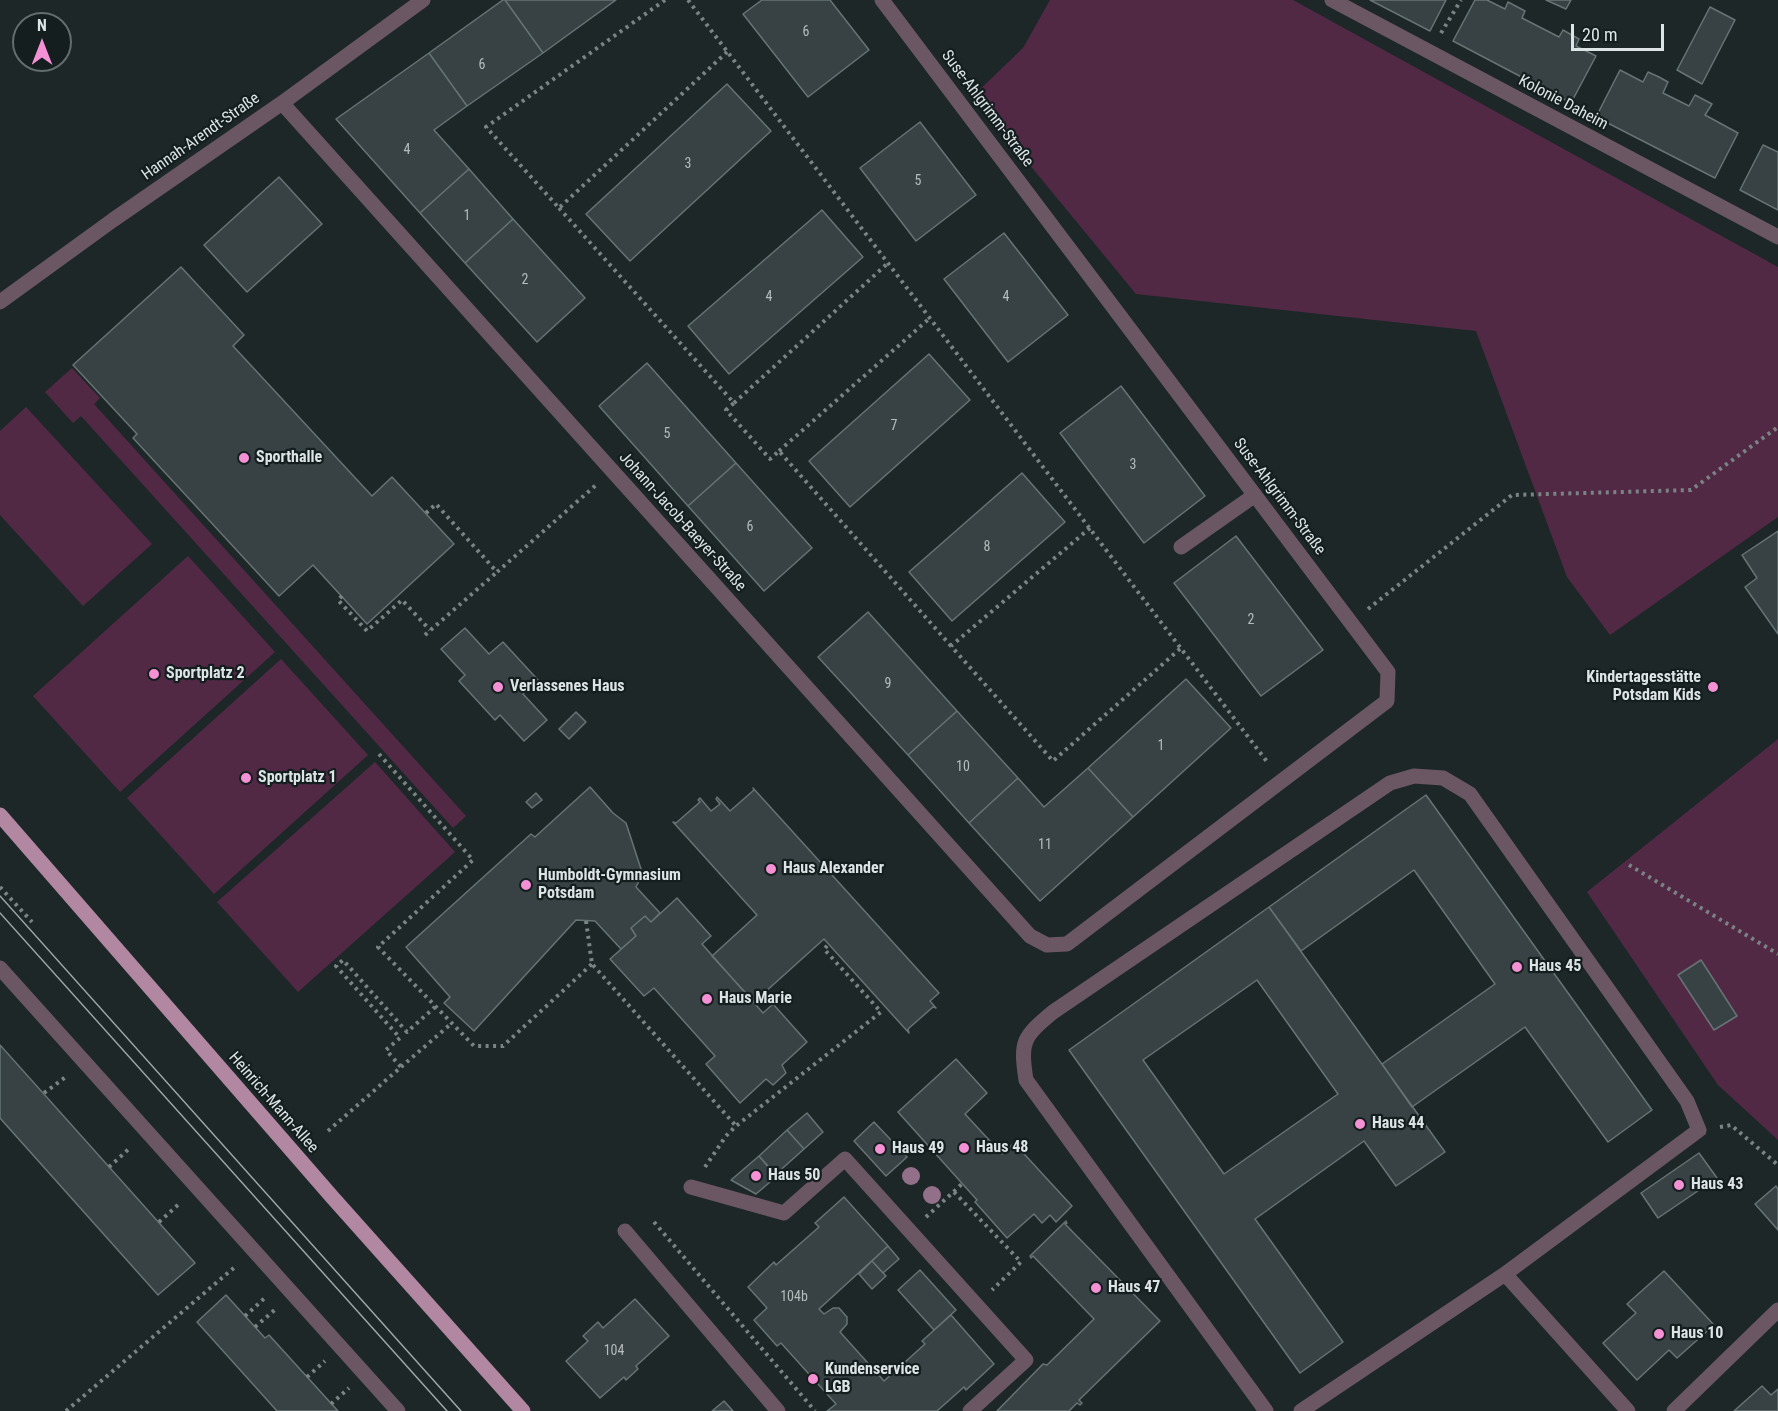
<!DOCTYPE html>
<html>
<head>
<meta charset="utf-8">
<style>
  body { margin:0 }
  #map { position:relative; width:1778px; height:1411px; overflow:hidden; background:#1d2728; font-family:"Roboto Condensed",sans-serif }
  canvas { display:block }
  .north { position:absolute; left:12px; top:12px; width:60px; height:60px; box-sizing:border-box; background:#141e1f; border:2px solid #646d6e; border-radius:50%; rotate:0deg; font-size:16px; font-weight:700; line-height:24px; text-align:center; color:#dde4e5 }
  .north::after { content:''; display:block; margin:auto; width:21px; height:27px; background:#f491d4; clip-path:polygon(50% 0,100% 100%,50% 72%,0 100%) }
  .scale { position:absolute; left:1571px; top:24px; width:93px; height:27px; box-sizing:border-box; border:3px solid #dde4e5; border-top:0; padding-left:8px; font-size:18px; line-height:21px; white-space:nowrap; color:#dde4e5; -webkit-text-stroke:4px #141e1f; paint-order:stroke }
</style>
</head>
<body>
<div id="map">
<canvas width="1778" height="1411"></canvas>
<div class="north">N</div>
<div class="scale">20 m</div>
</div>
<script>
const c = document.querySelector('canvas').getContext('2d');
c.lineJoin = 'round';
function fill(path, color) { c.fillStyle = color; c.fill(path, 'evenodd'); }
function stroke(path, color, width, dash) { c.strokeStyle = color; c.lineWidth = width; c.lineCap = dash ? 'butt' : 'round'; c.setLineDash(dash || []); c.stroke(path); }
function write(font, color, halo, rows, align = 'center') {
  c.font = font + ' "Roboto Condensed",sans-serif'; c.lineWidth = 4.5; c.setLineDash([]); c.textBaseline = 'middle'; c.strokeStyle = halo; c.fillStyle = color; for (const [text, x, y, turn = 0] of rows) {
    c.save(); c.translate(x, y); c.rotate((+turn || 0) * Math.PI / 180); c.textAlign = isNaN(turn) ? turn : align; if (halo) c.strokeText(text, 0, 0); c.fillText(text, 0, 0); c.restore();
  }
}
fill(new Path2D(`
  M1050 0H1293L1778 267V517L1610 635 1567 577 1476 331 1136 294 973 96 1023 48Z
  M72 368 100 398 94 404 466 816 453 828 81 416 73 423 45 392Z
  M26 407 152 544 83 606 0 515V431Z
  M188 556 275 652 120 792 33 696Z
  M281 659 368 755 214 894 127 798Z
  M1778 739V1140L1718 1085 1587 892Z
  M375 762 455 852 298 992 217 902Z`), '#522945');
const building = new Path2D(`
  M503 0H505L543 53 467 106 429 53Z
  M505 0H616L543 53Z
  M762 0H830L869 50 808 97 743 14Z
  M1370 0H1446L1430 31Z
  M1475 0H1487L1505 9 1508 2 1525 11 1522 18 1559 37 1563 30 1579 39 1576 46 1596 56 1571 103 1453 41Z
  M1546 0H1571L1566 9Z
  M1710 7 1735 20 1702 84 1677 70Z
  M429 53 467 106 434 130 469 169 420 213 336 119Z
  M1620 70 1643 82 1648 72 1659 77 1668 82 1663 93 1689 106 1695 95 1712 104 1705 115 1738 133 1715 178 1596 117Z
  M727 84 771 131 630 261 586 214Z
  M920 122 976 195 916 241 860 168Z
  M1763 145 1778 152V210L1740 190Z
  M469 169 513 219 465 263 420 213Z
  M279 177 322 224 247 292 204 245Z
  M822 210 863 257 729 374 688 326Z
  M513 219 585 298 537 342 465 263Z
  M1004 233 1068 315 1008 362 944 279Z
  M181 267 244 335 233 346 372 496 392 477 454 544 367 624 313 565 279 596 133 438 137 434 73 365Z
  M929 354 970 400 850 507 809 461Z
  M647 363 736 463 688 506 599 406Z
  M1121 386 1205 496 1144 543 1060 433Z
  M736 463 812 548 764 591 688 506Z
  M1022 473 1065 522 952 621 909 572Z
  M1778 531V634L1745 587 1757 578 1742 555Z
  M1236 536 1323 650 1261 696 1174 583Z
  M868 612 957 711 908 755 818 657Z
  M465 628 489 654 503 642 538 680 523 694 547 720 524 741 500 715 495 720 459 681 465 675 441 649Z
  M1186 679 1231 728 1133 817 1088 768Z
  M957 711 1018 778 969 823 908 755Z
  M576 712 586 722 569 739 559 729Z
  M1088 768 1133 817 1040 901 969 823 1018 778 1044 807Z
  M590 787 613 813 626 823 641 869 640 879 636 887 660 913 651 922 645 916 631 928 636 936 621 949 595 921 576 920 474 1031 444 1003 450 997 406 947 531 834 535 837Z
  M753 788 939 993 930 1001 936 1008 933 1007 908 1029 909 1033 824 939 754 1002 712 956 757 915 673 822 676 823 700 802 698 800 700 798 711 811 720 804 716 799 717 797 730 811 754 790Z
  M536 793 542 800 532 808 526 802Z
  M1426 795 1652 1110 1608 1142 1525 1027 1412 1107 1382 1064 1495 984 1414 870 1301 951 1269 907Z
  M677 898 711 936 702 944 763 1013 773 1004 807 1042 782 1065 786 1073 773 1085 766 1079 740 1103 706 1064 715 1056 654 988 644 996 610 959 636 936 631 928 645 916 651 922Z
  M1269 907 1445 1152 1396 1186 1364 1141 1255 1219 1343 1342 1300 1373 1069 1050ZM1257 980 1338 1094 1224 1174 1143 1060Z
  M1701 960 1737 1016 1714 1030 1678 975Z
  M0 1045 195 1263 158 1295 0 1118Z
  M956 1059 987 1093 965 1114 1002 1154 1014 1143 1072 1206 1056 1222 1050 1215 1042 1223 1034 1214 1007 1238 975 1202 977 1200 898 1112Z
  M807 1113 823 1132 804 1149 787 1130Z
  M874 1122 907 1157 886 1176 854 1141Z
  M787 1130 804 1149 775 1175 759 1156Z
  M1699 1153 1717 1178 1658 1218 1641 1193Z
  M759 1156 777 1176 756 1194 731 1180Z
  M1776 1186 1778 1189V1230L1755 1204Z
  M844 1197 888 1246 819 1309 824 1314 833 1308H839L847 1317V1324L840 1332 884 1381 925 1344 922 1341 951 1315 994 1364 966 1390 964 1387 937 1411H827L836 1404 781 1343 777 1346 754 1320 767 1308 748 1287 774 1262 776 1265 819 1227 815 1223Z
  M1066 1221 1067 1223 1065 1224 1160 1321 1079 1400 1082 1403 1080 1405 1077 1403 1069 1411H997L1043 1364 1047 1365 1094 1319 1033 1256 1031 1258 1030 1256Z
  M888 1246 899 1259 883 1273 872 1261Z
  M872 1261 886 1276 872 1289 859 1274Z
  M920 1270 956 1310 934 1330 898 1290Z
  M1664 1271 1714 1325 1677 1358 1669 1350 1637 1380 1603 1343 1636 1313 1627 1304Z
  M226 1295 265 1338 269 1335 338 1411H277L197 1322Z
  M635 1299 669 1336 636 1366 638 1369 626 1380 624 1377 600 1398 566 1361 588 1341 583 1336 598 1322 603 1328Z
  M1762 1386 1771 1395 1778 1389V1411H1734Z
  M724 1401 733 1411H712Z`);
fill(building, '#384244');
stroke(building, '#677374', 1.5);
stroke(new Path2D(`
  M665 0 486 127 559 208 727 52
  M688 0 1268 763
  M1441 33 1461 0
  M559 208 734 403 726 410 770 459 779 451 951 646
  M734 403 888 263
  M779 451 930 318
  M426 513 436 504 497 572 596 485
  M1090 528 951 646 1053 761 1181 648
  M342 596 338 600 367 631 402 600 430 630
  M1368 609 1512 495 1691 490 1778 427
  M425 635 497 572
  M379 754 473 860 378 947 474 1046H503L592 964
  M1629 865 1778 954
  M0 887 32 922
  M586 921 592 964 736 1126
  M401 1067 452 1023
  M44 1093 67 1076
  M1720 1127 1731 1125 1778 1165
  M328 1131 401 1067 386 1050 400 1038 336 966 343 960 407 1032 435 1007
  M109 1167 131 1147
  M705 1167 726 1136 736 1126 881 1012 824 949 829 944
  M954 1192 1021 1262 992 1290
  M926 1217 962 1184
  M159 1222 180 1203
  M654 1222 815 1411
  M245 1316 267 1296
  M255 1327 277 1308
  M307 1377 325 1361
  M331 1404 349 1388
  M66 1411 236 1266`), '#7b8485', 4, [3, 4.5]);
stroke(new Path2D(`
  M1332 0 1778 237
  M282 103 1030 936 1047 945 1067 944 1387 701 1388 672 882 0
  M0 302 113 220 282 103 423 0
  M1181 547 1255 495
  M0 968 398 1411
  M691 1187 784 1213 845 1159 1026 1360 970 1411
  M625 1231 778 1411
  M1505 1274 1628 1411
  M1266 1411 1026 1080C1020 1041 1023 1037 1053 1012L1390 783 1414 776 1443 778 1470 794 1687 1101 1699 1130 1505 1274 1301 1411
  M1674 1411 1778 1310`), '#6b5764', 15);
stroke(new Path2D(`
  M0 815 333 1198 523 1411`), '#b187a2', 15);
stroke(new Path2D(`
  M0 896 461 1411
  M0 913 447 1411`), '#9ea6a7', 1.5);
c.fillStyle = '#93708a';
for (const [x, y] of [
  [911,1176],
  [932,1195]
]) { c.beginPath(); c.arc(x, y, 9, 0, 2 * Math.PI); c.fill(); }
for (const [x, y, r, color] of [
  [244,458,6,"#f491d4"],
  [154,674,6,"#f491d4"],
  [498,687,6,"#f491d4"],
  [1713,687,6,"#f491d4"],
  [246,778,6,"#f491d4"],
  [771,869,6,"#f491d4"],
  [526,885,6,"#f491d4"],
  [1517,967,6,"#f491d4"],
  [707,999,6,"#f491d4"],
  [1360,1124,6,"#f491d4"],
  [964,1148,6,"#f491d4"],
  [880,1149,6,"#f491d4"],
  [756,1176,6,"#f491d4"],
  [1679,1185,6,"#f491d4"],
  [1096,1288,6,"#f491d4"],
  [1659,1334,6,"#f491d4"],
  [813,1379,6,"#f491d4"]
]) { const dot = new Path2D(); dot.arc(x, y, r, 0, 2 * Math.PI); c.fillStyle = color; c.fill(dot); stroke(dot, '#141e1f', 2); }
write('14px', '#b4bcbd', null, [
  ["6",806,32],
  ["6",482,65],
  ["4",407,150],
  ["3",688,164],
  ["5",918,181],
  ["1",467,216],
  ["2",525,280],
  ["4",769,297],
  ["4",1006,297],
  ["7",894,426],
  ["5",667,434],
  ["3",1133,465],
  ["6",750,527],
  ["8",987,547],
  ["2",1251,620],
  ["9",888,684],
  ["1",1161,746],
  ["10",963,767],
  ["11",1045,845],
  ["104b",794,1297],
  ["104",614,1351]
]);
write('16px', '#dde4e5', '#141e1f', [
  ["Kolonie Daheim",1563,103,28],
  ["Suse-Ahlgrimm-Straße",987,109,53],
  ["Hannah-Arendt-Straße",201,137,-35],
  ["Suse-Ahlgrimm-Straße",1279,497,53],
  ["Johann-Jacob-Baeyer-Straße",682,522,48],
  ["Heinrich-Mann-Allee",273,1103,49]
]);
write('bold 16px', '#dde4e5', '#141e1f', [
  ["Sporthalle",256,458],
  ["Sportplatz 2",166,674],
  ["Kindertagesstätte",1701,678,"right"],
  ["Potsdam Kids",1701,696,"right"],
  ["Verlassenes Haus",510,687],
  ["Sportplatz 1",258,778],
  ["Haus Alexander",783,869],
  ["Humboldt-Gymnasium",538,876],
  ["Potsdam",538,894],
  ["Haus 45",1529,967],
  ["Haus Marie",719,999],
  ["Haus 44",1372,1124],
  ["Haus 48",976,1148],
  ["Haus 49",892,1149],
  ["Haus 50",768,1176],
  ["Haus 43",1691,1185],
  ["Haus 47",1108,1288],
  ["Haus 10",1671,1334],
  ["Kundenservice",825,1370],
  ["LGB",825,1388]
], 'left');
</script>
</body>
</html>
